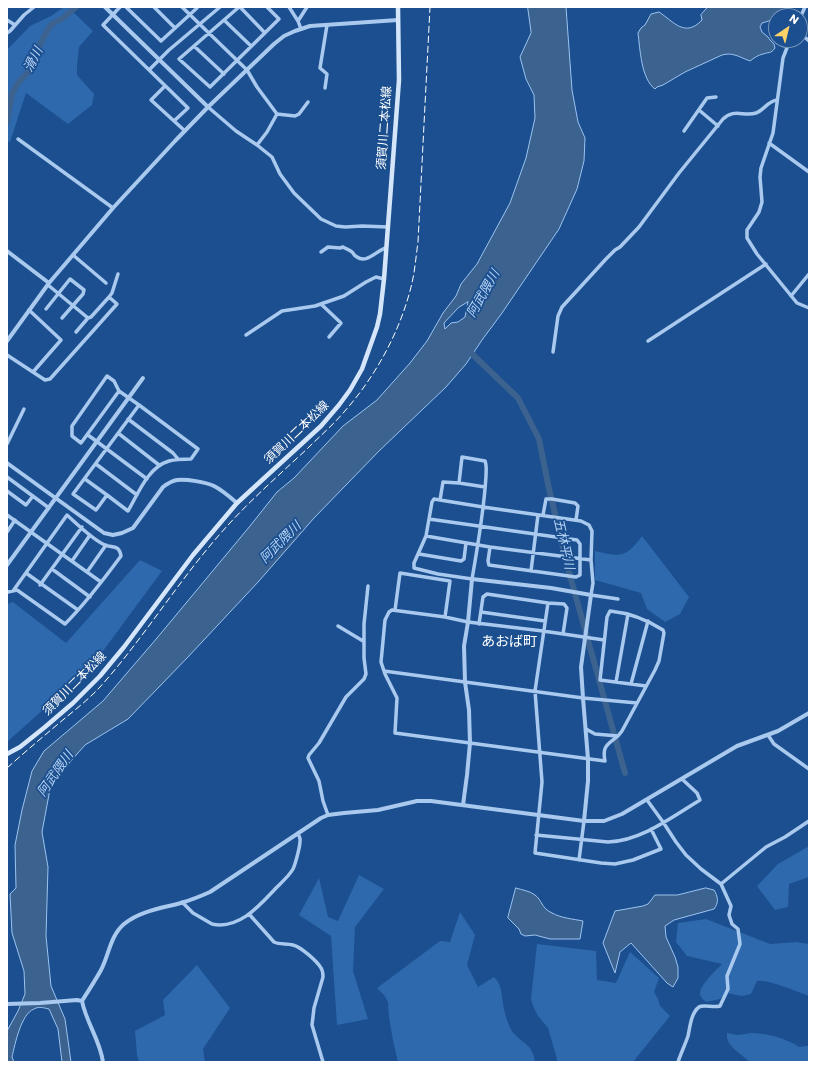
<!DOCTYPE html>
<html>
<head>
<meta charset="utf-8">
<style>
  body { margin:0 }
  #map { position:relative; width:816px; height:1069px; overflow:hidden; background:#1b4f8f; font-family:Poppins,sans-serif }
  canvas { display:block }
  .frame { position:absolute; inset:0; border:8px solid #fff; pointer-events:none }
  .north { position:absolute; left:768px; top:8px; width:40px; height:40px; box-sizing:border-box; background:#1b4f8f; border:1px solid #7695bc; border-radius:50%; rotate:35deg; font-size:11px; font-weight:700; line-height:16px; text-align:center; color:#fff }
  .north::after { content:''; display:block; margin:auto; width:14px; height:18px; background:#ffd166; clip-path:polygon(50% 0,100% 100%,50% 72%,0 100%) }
</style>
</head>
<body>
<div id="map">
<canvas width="816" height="1069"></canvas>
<div class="frame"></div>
<div class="north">N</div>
</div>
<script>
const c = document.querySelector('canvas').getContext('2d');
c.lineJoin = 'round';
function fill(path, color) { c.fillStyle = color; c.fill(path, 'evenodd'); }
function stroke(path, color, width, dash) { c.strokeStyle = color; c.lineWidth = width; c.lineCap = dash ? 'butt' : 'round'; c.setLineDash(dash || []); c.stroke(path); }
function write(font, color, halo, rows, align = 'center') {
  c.font = font + ' Poppins,"Noto Sans JP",sans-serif'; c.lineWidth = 3.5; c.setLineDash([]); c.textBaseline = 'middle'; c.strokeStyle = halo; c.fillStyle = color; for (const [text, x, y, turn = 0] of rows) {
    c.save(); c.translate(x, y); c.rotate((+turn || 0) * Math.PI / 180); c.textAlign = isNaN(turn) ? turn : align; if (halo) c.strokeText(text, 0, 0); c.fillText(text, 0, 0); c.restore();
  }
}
fill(new Path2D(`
  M64 7H68L93 31 79 47 77 66V75L94 94 92 105 68 124 26 93 10 142 7 141V50L30 26 51 16Z
  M642 536 689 597 680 614 665 622 647 609 641 593 595 580V551C621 557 626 558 642 536Z
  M140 560 162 571 92 666 7 742V604L13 602 66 643Z
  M809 846V877L789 884 788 907 775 910 757 886 778 864Z
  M359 875 384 889 355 927 353 971 368 1019 337 1025 331 936 299 915 319 878 328 917 338 921Z
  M460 912 475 935 467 965 478 987 494 977C502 985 501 992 503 1003 504 1011 506 1019 510 1027 516 1042 533 1041 535 1062H398L393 1041 389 1017 388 1002 384 995 377 988 440 941 450 942Z
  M706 919 770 944 796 942 809 944V996C798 992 767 979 757 981L751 994 742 996 727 993 720 999 706 1002C704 1000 700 997 700 994 699 986 716 970 722 964L687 956 676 942 678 923Z
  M537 944 596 951 597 980 616 983 630 952 659 978 654 992 658 999 660 1006 670 1016 633 1062H557V1059L548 1028 538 1016 533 1006 531 999Z
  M197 965 230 1008 203 1049 205 1062H139L137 1055 135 1031 165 1015 163 1000Z
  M727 1033C731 1034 734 1034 737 1035 742 1035 748 1033 753 1033 769 1034 786 1038 799 1047L805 1046H809V1062H750L734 1049 729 1043 727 1038Z`), '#2e69ad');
const water = new Path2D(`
  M528 7H566L572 90 578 122 585 138 584 161 577 189 559 229 502 313 482 340 466 364 446 387 379 451 314 518 259 581 188 657 128 719 85 745 70 762 50 789 42 832 48 867 46 936 51 986 65 1019 71 1062H62L58 1029 49 1009C44 1008 39 1006 34 1009 21 1014 15 1044 12 1057L14 1062H7V1031L18 1011 25 994 24 971 12 933 10 894 16 888 15 845 22 810 32 771 44 751 103 701 157 638 250 526 277 492 294 478 343 426 377 400 410 363 427 341 443 313 456 296 461 284 477 264 510 203 526 158 535 118 534 95 526 79 520 57 531 33ZM468 302 465 317 458 322 451 323 445 329 444 323 458 308Z
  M708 7H786C782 15 771 21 762 23L760 27 762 32 768 37 770 40 774 44 775 48C771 54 768 52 763 54 758 55 754 58 750 61 739 57 733 52 722 55L685 72 663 85 657 87 655 89C641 79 640 48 638 33L641 28 645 25 651 14 659 12C674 22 685 38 702 20L701 15Z
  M516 888C522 890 530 891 535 895 542 900 541 908 552 913 561 918 573 919 583 921L580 939H550L535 935 525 936 521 934 519 929 508 918Z
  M706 888 714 890C718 896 719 903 714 909L674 920 665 926 666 937 675 957 678 967V978L673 987 667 983 631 943 620 952 615 973 603 943 615 911 643 906 648 904 655 895H677Z`);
fill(water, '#3c6290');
stroke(water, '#9cc4f0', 1);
stroke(new Path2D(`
  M7 122 12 94 18 83 31 69 41 42 50 26 54 23 63 18 76 7
  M468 348 471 353 518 398 539 439 548 484 567 565 625 773`), '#3c6290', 6);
stroke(new Path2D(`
  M120 7 103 25 188 108 174 121 151 100 165 86
  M126 7 161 41 197 8V7
  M154 7 175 28
  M182 7 247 70 257 87 277 114
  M239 7 179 59 210 87 279 19 267 7
  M240 7 265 33
  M289 7 298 21 301 29
  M800 18 805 7
  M7 20 15 25
  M224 20 251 46
  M298 21 307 7
  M7 33 10 31 24 15 34 7
  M800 33 809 41
  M790 40 783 58 773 133 761 168 760 177 762 202 759 212 747 230V238L757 254 797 303 809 308
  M194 46 224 74
  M149 70 169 50 220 7
  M325 88 327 74 320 68 327 25
  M208 107 236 131 257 145 272 157 280 174 294 193 321 219 336 226 345 227 362 226 388 227
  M699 110 718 126
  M174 121 185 131
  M684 131 707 98 716 97
  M18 139 113 208
  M769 143 809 172
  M257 145 267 132 277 114 295 116 299 114 308 102
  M321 252 328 247 340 248 343 247C346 249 350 250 352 252 356 256 352 254 357 257 367 264 377 250 386 248
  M73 255 106 283
  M791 296 809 274
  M109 297 112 293 118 274
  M321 304 341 323 329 337
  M46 309 70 279 84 290 83 294 62 318
  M29 310 61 340 33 372
  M76 332 88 318
  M246 335 282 311 315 306 344 296 366 282 376 277 384 279
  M648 341 766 264
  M553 352 558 316 562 307 606 259 615 250 620 247 639 227 679 173 723 119C734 108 744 117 756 113 764 110 768 101 777 100
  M7 355 45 380 50 379 117 304 109 297 91 317 88 318 48 285
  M119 391 114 381 107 376 72 426V436L81 443 119 391 139 405 73 494 96 510 107 495 128 511C138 494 148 467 169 461 176 459 184 459 191 459L198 449 139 405
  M128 419 173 453 178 459
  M118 433 159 465
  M88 435 147 479
  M7 444 24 409
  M96 464 137 495
  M7 477 49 508
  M85 479 107 495
  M459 483 485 487
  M7 491 26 505 33 496
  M440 500 443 482 459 483 462 457 485 461C487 466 486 470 486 476 484 510 478 545 472 579L438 574 414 568V563L426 536 432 502 434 499 440 500 483 507 581 521 589 525 592 531 591 560 593 583 591 595 618 599
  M7 515 101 582
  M543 515 546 499H552L575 503 578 506 576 520
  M429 519 577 540 580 544V575L576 577 489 565 488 561 490 547
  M7 532 15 520
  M426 536 490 547 591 560
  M419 554 461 561 464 559 466 543
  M72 561 90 535
  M52 569 90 597
  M531 571 538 515
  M87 572 106 545
  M26 573 78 610
  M40 585 82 527
  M7 592H8L17 590 65 624C86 603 104 579 121 556 119 544 112 548 105 545 93 540 77 524 67 515L13 591
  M548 603 535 691 542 782 535 853 601 863 615 864 633 860 661 849 651 829
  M395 610 400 573 450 581 445 617
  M481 612 545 621
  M479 624 483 597 487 594 548 603 564 604 567 608 563 634
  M338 626 363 641
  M604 640 543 631 468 622 445 617 392 610 389 612 385 620 381 662 385 674 397 698 395 733 605 761C602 746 607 745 618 736
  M384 671 583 698 637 703
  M616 682 628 614
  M631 684 648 621
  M586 729 595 734 618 736 622 731 655 670 659 661 664 633 663 630C646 619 630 613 610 611L607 617 600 680 646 686
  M768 735 774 744 809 769
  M647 800 663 822 676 842 686 855 701 869 721 884 731 906 729 915 732 924 738 929 740 944 727 976 728 989 720 1006C714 1008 703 1004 699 1007 691 1013 690 1027 688 1036 685 1045 681 1053 678 1062
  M328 815 323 801 319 781 308 758 309 755 319 743 346 697 364 679 366 674 364 658V624L368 586
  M536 835 608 842C641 841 672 817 700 800L697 793 682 779
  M579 860 584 821
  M721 884 766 847 785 837 809 821
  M182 902 193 913 212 924C239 930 260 905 276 888 282 882 289 876 293 869 295 865 301 844 300 839 300 837 298 835 298 833
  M249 914 274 942C280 945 287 943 293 945 301 947 317 961 321 968 323 971 323 974 323 977L314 1008 312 1025 323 1062`), '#a9c9ee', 3.5);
stroke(new Path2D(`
  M105 7 208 107
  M7 251 49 283
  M7 341 49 283 113 208 175 141 208 107 274 44 284 36 295 31 310 26 398 20
  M7 463 104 533 113 535 122 533 133 528 163 487C167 484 171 481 177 480 187 479 205 482 214 486 222 490 230 497 237 503
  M7 565 143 378
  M463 805 467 775 470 743 469 710 465 682 464 646 468 622 472 579 551 588 591 595 581 667 583 698 588 759V781L584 821
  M7 1004 40 1003 77 1000 82 1001
  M103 1062C100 1040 86 1022 82 1001 88 991 95 981 101 970 109 955 110 936 124 924 140 911 162 908 181 903 191 900 201 896 210 892L321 818 328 815 344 813 378 810 417 801H431L584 821H604L622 814 737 746 778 731 809 713`), '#a9c9ee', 4);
stroke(new Path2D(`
  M7 754 20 747 45 727 73 703 100 676 124 647 193 555 237 503 321 426 339 405 350 390 362 369 377 327 380 314 384 279 399 80 398 7`), '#d6e6fa', 4.5);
stroke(new Path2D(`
  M7 768C26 751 45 735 64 719 76 709 89 699 100 687 143 639 177 583 220 534 247 503 278 476 308 448 320 436 333 425 344 412 376 376 401 330 412 283 415 270 416 256 418 242L430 7`), '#fff', 1, [7, 3]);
write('12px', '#fff', '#1b4f8f', [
  ["須賀川二本松線",385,128,-86],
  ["須賀川二本松線",297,433,-44],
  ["須賀川二本松線",75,684,-45]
]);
write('italic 13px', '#b5d3f5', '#1b4f8f', [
  ["滑川",34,60,-63],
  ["阿武隈川",484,294,-60],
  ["阿武隈川",281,543,-45],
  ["五林平川",563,544,77],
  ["阿武隈川",56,774,-55]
]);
write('14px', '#fff', '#1b4f8f', [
  ["あおば町",509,642]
]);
</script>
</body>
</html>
